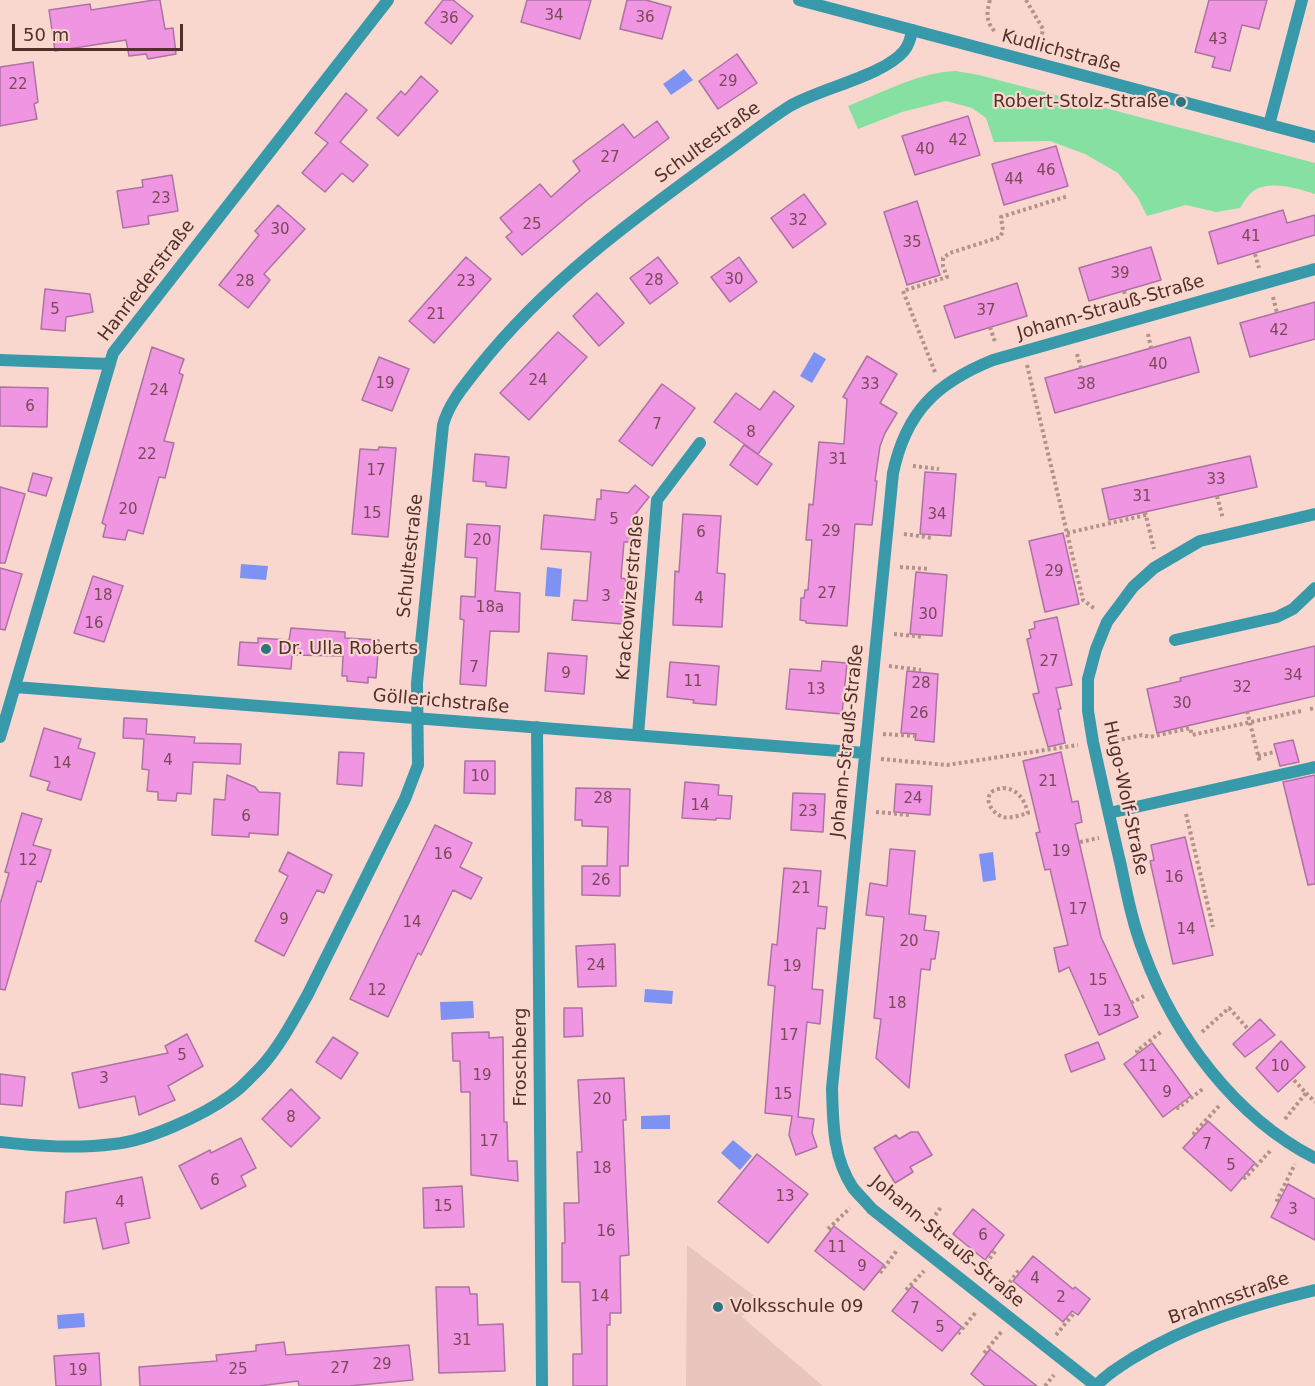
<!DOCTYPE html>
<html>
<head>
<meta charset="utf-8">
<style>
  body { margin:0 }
  #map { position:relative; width:1315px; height:1386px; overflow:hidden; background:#f9d7cf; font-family:"DejaVu Sans",sans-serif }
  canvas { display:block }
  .scale { position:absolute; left:12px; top:24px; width:171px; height:27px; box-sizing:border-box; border:3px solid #513029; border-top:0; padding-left:8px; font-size:18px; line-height:21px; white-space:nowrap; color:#513029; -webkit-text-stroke:4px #f9d7cf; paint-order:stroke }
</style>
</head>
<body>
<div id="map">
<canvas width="1315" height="1386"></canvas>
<div class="scale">50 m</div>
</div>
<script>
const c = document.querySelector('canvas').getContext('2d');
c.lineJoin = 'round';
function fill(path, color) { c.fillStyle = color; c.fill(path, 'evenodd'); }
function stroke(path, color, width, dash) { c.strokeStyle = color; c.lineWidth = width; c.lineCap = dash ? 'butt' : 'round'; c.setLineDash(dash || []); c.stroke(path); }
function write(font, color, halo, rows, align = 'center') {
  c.font = font + ' "DejaVu Sans",sans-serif'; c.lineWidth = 4.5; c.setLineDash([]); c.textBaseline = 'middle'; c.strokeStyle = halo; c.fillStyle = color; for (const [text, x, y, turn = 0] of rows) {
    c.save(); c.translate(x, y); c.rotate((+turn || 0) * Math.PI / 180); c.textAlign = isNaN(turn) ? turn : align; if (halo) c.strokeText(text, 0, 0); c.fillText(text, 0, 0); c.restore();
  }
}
fill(new Path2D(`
  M687 1245 757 1298 742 1317 823 1386H686Z`), '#eac5bd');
fill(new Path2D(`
  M956 71 979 75 1315 163V194C1296 188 1264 178 1249 195 1245 199 1243 204 1240 208L1216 212 1186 205 1147 216 1138 198 1118 173 1085 154 1050 141 994 142 986 118 972 108 946 101 902 112 858 129 848 106C882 93 919 72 956 71Z`), '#86e0a1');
fill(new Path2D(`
  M684 69 693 80 671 95 663 84Z
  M814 352 826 359 812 383 800 376Z
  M241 564 268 566 266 580 240 578Z
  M547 567 562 569 560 597 545 596Z
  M993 852 996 880 983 882 979 854Z
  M645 989 673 991 672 1004 644 1002Z
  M473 1001 474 1018 441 1020 440 1002Z
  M670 1115V1129H641V1116Z
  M733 1140 752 1156 740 1170 721 1153Z
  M84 1313 85 1327 58 1329 57 1315Z`), '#7d92f3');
const building = new Path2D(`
  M154 0H160L165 29 173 28 176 54 148 59 146 54 129 56 126 40 55 51 49 10 90 4 91 10Z
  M443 0H453L473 16 451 44 425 23Z
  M527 0H591L580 39 521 22Z
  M627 0H646L671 7 662 39 620 29Z
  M1209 0H1267L1259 29 1242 25 1230 71 1212 67 1215 57 1195 52Z
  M737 54 757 83 718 109 699 81Z
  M33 62 38 102 34 104 37 119 0 126V67Z
  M421 76 438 91 398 136 377 118 401 91 405 95Z
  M346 93 367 110 340 142 368 165 353 182 342 173 325 192 302 173 328 143 315 133Z
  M968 116 980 155 915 175 902 136Z
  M657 121 669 138 586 201 522 255 506 237 512 232 500 218 540 184 551 197 580 171 573 161 623 124 634 138Z
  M1056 146 1068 186 1004 205 992 164Z
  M172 175 178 211 148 216 149 224 123 228 117 191 143 187 142 180Z
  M804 194 826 224 793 248 771 218Z
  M917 201 940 275 907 285 884 212Z
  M278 205 305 229 264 274 270 280 248 308 219 285 259 235 255 231Z
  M1283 210 1287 223 1315 215V235L1218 264 1209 232Z
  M1151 247 1161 280 1089 301 1079 268Z
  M466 257 491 279 434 343 409 321Z
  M658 257 678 283 650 304 630 278Z
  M739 257 757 282 730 302 711 277Z
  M1017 283 1027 316 955 338 944 306Z
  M45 289 90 294 93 312 66 317 65 331 41 329Z
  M597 293 624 323 599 346 573 316Z
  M1315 302V339L1250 357 1240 323Z
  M558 332 587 357 529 420 500 393Z
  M1190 337 1199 372 1055 413 1045 378Z
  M152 347 184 359 179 373 183 375 164 441 174 443 165 478 159 477 143 534 128 530 125 540 103 537 106 525 102 523Z
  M867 356 897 374 880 403 897 413 885 433 880 446 875 481H877L872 525 855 524 847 626 806 623V621L800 620 801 598H804L805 590H808L812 540H806L809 504 813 505 819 442 844 444 847 399 843 397Z
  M379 357 409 369 392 411 362 400Z
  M662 384 695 408 652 466 619 441Z
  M0 387 48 388 47 427 0 426Z
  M774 391 794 406 758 454 714 422 736 393 760 410Z
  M744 445 772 464 757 485 730 465Z
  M379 447 396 448 388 537 352 534 360 449 378 450Z
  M475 454 509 457 506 488 486 486V482L473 481Z
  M1250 456 1257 487 1109 520 1102 489Z
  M925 472 956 474 951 536 920 534Z
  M33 473 52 478 46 496 28 491Z
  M635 485 649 497 633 517 631 542H624L621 578 626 579 623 624 572 620 574 600 587 601 591 552 541 549 544 515 595 520 597 499H601V490L628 493Z
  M0 487 25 494 5 563H0Z
  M683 514 721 516 717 573 725 574 722 627 673 625 675 571 679 572Z
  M467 524 500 526 495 591 520 593 519 632 490 631 486 686 460 684 464 620 460 619 461 596 475 597 477 558 465 557Z
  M1063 533 1079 604 1045 612 1029 541Z
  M0 568 22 574 5 630 0 629Z
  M916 572 947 575 942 636 910 634Z
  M93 576 123 586 104 642 74 633Z
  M1057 617 1072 685 1056 688 1061 709H1058L1065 743 1048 747 1033 694 1039 693 1027 639 1031 638 1029 630 1035 628 1034 622Z
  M291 628 345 632V638L379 640 376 678 368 677V683L347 681V676H342L343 656 292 655 291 669 238 665 240 642 258 643V638L289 640Z
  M1315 646V696L1157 733 1147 689 1181 681 1180 678Z
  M548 653 587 656 584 694 545 691Z
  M822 661 847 663 842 714 786 709 790 669 821 671Z
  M670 662 719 666 716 705 693 703 694 700 667 697Z
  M907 671 938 674 934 742 915 740 916 734 901 733Z
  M124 718 147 719 146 734 195 737 194 743 241 744 240 764 193 762 191 794 177 793 176 801 158 800V792L147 791 149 770 142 769 144 739 123 738Z
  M44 728 81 739 78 748 95 753 81 800 47 790 50 782 30 776Z
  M1293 740 1299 762 1280 766 1274 744Z
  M339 752 364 753 362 786 337 784Z
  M1061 752 1072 802 1078 801 1082 822 1075 824 1101 937 1138 1017 1099 1035 1069 967 1059 972 1054 948 1068 945 1050 869 1045 870 1036 833 1040 832 1023 761Z
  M465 761H495V794L464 793Z
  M227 775 255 787 259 792 280 793 278 835 249 833V837L212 835 214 799 225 800Z
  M1315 775V884L1308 885 1283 782Z
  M685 782 719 785 718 795 732 796 730 819 716 818V820L682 818Z
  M896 784 932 786 930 815 894 812Z
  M576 788 630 789 628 866H620V896L582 895V866H607L608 827 582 826V820H575Z
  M793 793 825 794 823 832 791 830Z
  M22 813 42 819 33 845 51 850 41 882 37 881 5 990 0 989V904L9 873 5 872Z
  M435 825 472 843 460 867 482 878 471 899 453 890 421 955 418 953 388 1017 350 999Z
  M1185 837 1213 955 1173 964 1150 861 1154 860 1151 845Z
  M890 849 915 851 909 914 926 916 924 930 939 932 935 959H931L930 970 921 969 909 1088 876 1058 881 1019 874 1018 884 917 866 915 870 883 887 886Z
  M288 852 332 875 324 893 317 890 284 956 255 941 288 876 279 871Z
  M784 868 821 871 818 906 827 907 825 929 817 928 812 989 823 990 820 1024 807 1022 798 1117 814 1119 812 1133 817 1147 796 1155 789 1135 792 1116 765 1113 775 986 768 985 772 944 777 945Z
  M615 944 616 986 578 987 576 946Z
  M564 1008H582L583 1036 564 1037Z
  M1260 1019 1275 1035 1245 1057 1233 1044Z
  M489 1032V1038L503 1037 504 1122H507L508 1161H517L518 1181 471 1175 470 1092H461L460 1061H453L452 1033Z
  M187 1034 203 1066 168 1086 175 1100 139 1115 135 1096 79 1108 72 1073 168 1053 165 1046Z
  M333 1037 358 1053 341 1079 316 1062Z
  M1281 1041 1305 1067 1278 1092 1256 1068Z
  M1098 1042 1105 1059 1071 1072 1065 1055Z
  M1152 1043 1191 1096 1163 1117 1124 1064Z
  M0 1074 25 1077 22 1106 0 1104Z
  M624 1078 626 1120H623L629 1255 620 1256 621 1313H610V1325H607V1386H573V1354H582L580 1282H562V1243H565L564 1203H579L577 1152H582L578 1080Z
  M291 1089 320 1118 291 1147 262 1119Z
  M1208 1121 1255 1163 1231 1191 1183 1148Z
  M911 1132H918L932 1155 910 1167 913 1172 895 1183 874 1148 896 1135 899 1139Z
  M241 1138 256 1168 241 1176 246 1186 201 1209 179 1166 210 1150 211 1153Z
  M757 1154 808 1194 768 1243 718 1202Z
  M142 1177 150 1218 125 1223 129 1243 103 1249 96 1218 64 1223 66 1192Z
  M1288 1184 1315 1199V1240L1271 1217Z
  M462 1186 464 1227 424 1228 423 1188Z
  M973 1209 1004 1235 985 1260 953 1234Z
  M834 1226 884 1265 864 1290 815 1251Z
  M1033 1256 1073 1289 1075 1287 1090 1299 1078 1315 1072 1311 1063 1322 1013 1281Z
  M912 1286 962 1327 942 1351 892 1311Z
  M436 1287H469L470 1294H477L478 1325 503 1324 505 1371 439 1373Z
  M284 1342 286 1355 409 1345 413 1380 349 1386H299L298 1381 259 1386H140L139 1367 217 1361 216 1355 256 1351V1345Z
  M990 1349 1015 1369 1037 1386H985L971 1374Z
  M99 1353 101 1386H56L54 1356Z`);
fill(building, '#f095e2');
stroke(building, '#ad72a3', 1.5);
stroke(new Path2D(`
  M990 0C986 14 986 22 996 33
  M1026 0 1043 29 1040 45
  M1255 254 1259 268
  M1124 291 1128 305
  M1273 297 1277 313
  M990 327 995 342
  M1148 334 1151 348
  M1077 354 1081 368
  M1027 365 1083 600 1095 609
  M935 372 903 291 947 277 943 266V258L950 253 1000 237 1003 231 1001 217 1068 196
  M913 466 939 469
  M1217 496 1223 519
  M1145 512 1154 549
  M1067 533 1146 515
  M904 534 933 538
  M900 567 930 569
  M894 634 924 637
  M889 666 921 670
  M1310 709 1315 708
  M1247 711 1260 763
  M883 734 915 736
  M1110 742 1142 735 1150 737 1190 728 1192 735 1301 711
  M1258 756 1274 752
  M881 759 947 765 1078 745
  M1003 788C1018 789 1024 799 1028 813 1021 815 1010 819 1003 817 993 814 982 799 993 791 996 789 1000 789 1003 788Z
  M876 812 909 815
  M1186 814 1213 927
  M1080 842 1099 838
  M1131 1003 1144 996
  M1202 1032 1229 1008 1249 1030
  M1139 1053 1137 1051 1162 1031
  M1306 1093 1315 1102
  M1177 1106 1178 1108 1204 1088
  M1285 1119 1306 1093 1292 1078
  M1195 1135 1194 1133 1219 1106
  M1243 1177 1245 1178 1272 1149
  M1279 1201 1277 1200 1295 1164
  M828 1229 850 1208
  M925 1230 941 1207
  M880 1273 898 1249
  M979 1273 996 1250
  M906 1290 924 1271
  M1002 1292 1020 1269
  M958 1334 976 1312
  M1056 1335 1075 1312
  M984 1353 1002 1331
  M1045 1386 1054 1375`), '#b4928b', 4, [3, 3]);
stroke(new Path2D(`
  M1175 640 1277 617 1293 609 1315 588
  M1109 813 1315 767`), '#3899ab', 12);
stroke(new Path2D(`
  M1269 125 1302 0
  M0 360 110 364
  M1315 514 1200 541 1154 568 1133 587 1107 622 1096 649 1088 679V711L1093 742C1102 783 1111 824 1121 866 1127 895 1133 925 1144 953 1174 1035 1236 1118 1315 1158
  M15 687 865 753
  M537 727 542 1386
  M638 735 657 500 700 443
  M0 737 113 353 388 0
  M0 1142C38 1146 76 1149 114 1144 147 1141 204 1115 231 1095 242 1088 252 1076 261 1067 280 1046 294 1019 308 994L405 799 418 765 417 683 443 425C449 403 464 386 478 368 545 283 633 219 720 156 743 140 766 121 790 106 821 88 883 76 904 51 909 45 911 37 912 30
  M1096 1386 872 1209C866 1202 859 1195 853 1188 833 1158 833 1124 832 1088L893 473C906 412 936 383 993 360L1315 269
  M1096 1386C1107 1374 1119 1367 1133 1358 1189 1324 1252 1305 1315 1290`), '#3899ab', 12);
stroke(new Path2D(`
  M799 0 1315 137`), '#3899ab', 12);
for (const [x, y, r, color] of [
  [1181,102,6,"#2e7481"],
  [266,649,6,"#2e7481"],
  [718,1307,6,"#2e7481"]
]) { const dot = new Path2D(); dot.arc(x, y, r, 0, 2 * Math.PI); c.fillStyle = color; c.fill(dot); stroke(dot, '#f9d7cf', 2); }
write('15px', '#794957', null, [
  ["34",554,16],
  ["36",645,18],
  ["36",449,19],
  ["43",1218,40],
  ["29",728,82],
  ["22",18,85],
  ["42",958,141],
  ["40",925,150],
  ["27",610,158],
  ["46",1046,171],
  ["44",1014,180],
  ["23",161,199],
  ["32",798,221],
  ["25",532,225],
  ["30",280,230],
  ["41",1251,237],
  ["35",912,243],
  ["39",1120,274],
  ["30",734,280],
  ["28",654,281],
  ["28",245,282],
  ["23",466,282],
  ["5",55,310],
  ["37",986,311],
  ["21",436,315],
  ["42",1279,331],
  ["40",1158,365],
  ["24",538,381],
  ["19",385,384],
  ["33",870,385],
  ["38",1086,385],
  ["24",159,391],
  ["6",30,407],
  ["7",657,425],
  ["8",751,433],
  ["22",147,455],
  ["31",838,460],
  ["17",376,471],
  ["33",1216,480],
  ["31",1142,497],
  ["20",128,510],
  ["15",372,514],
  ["34",937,515],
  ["5",614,520],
  ["29",831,532],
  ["6",701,533],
  ["20",482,541],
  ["29",1054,572],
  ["27",827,594],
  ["18",103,596],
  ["3",606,597],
  ["4",699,599],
  ["18a",490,608],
  ["30",928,615],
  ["16",94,624],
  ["27",1049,662],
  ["7",474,668],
  ["9",566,674],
  ["34",1293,676],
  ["11",693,682],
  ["28",921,684],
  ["32",1242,688],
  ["13",816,690],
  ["30",1182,704],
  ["26",919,714],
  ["4",168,761],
  ["14",62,764],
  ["10",480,777],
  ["21",1048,782],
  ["28",603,799],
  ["24",913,799],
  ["14",700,806],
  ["23",808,812],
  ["6",246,817],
  ["19",1061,852],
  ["16",443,855],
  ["12",28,861],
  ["16",1174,878],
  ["26",601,881],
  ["21",801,889],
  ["17",1078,910],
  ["9",284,920],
  ["14",412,923],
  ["14",1186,930],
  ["20",909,942],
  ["24",596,966],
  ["19",792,967],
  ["15",1098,981],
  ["12",377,991],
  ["18",897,1004],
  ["13",1112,1012],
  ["17",789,1036],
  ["5",182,1056],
  ["11",1148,1067],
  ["10",1280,1067],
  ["19",482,1076],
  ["3",104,1079],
  ["9",1167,1093],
  ["15",783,1095],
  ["20",602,1100],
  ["8",291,1118],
  ["17",489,1142],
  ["7",1207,1145],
  ["5",1231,1166],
  ["18",602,1169],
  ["6",215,1181],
  ["13",785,1197],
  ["4",120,1203],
  ["15",443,1207],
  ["3",1293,1210],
  ["16",606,1232],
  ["6",983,1236],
  ["11",837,1248],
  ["9",862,1267],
  ["4",1035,1279],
  ["14",600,1297],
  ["2",1061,1298],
  ["7",915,1309],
  ["5",940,1328],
  ["31",462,1341],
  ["29",382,1365],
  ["27",340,1369],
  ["25",238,1370],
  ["19",78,1371]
]);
write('18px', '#513029', '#f9d7cf', [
  ["Kudlichstraße",1061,52,15],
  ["Schultestraße",708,143,-36],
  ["Hanriederstraße",147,281,-53],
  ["Johann-Strauß-Straße",1111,308,-16],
  ["Schultestraße",411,556,-84],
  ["Krackowizerstraße",631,598,-85],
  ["Göllerichstraße",441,702,5],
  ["Johann-Strauß-Straße",848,741,-84],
  ["Hugo-Wolf-Straße",1125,798,78],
  ["Froschberg",521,1057,-90],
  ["Johann-Strauß-Straße",947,1242,40],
  ["Brahmsstraße",1229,1299,-19]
]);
write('18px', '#513029', '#f9d7cf', [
  ["Robert-Stolz-Straße",1169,102,"right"],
  ["Dr. Ulla Roberts",278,649],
  ["Volksschule 09",730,1307]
], 'left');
</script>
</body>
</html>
